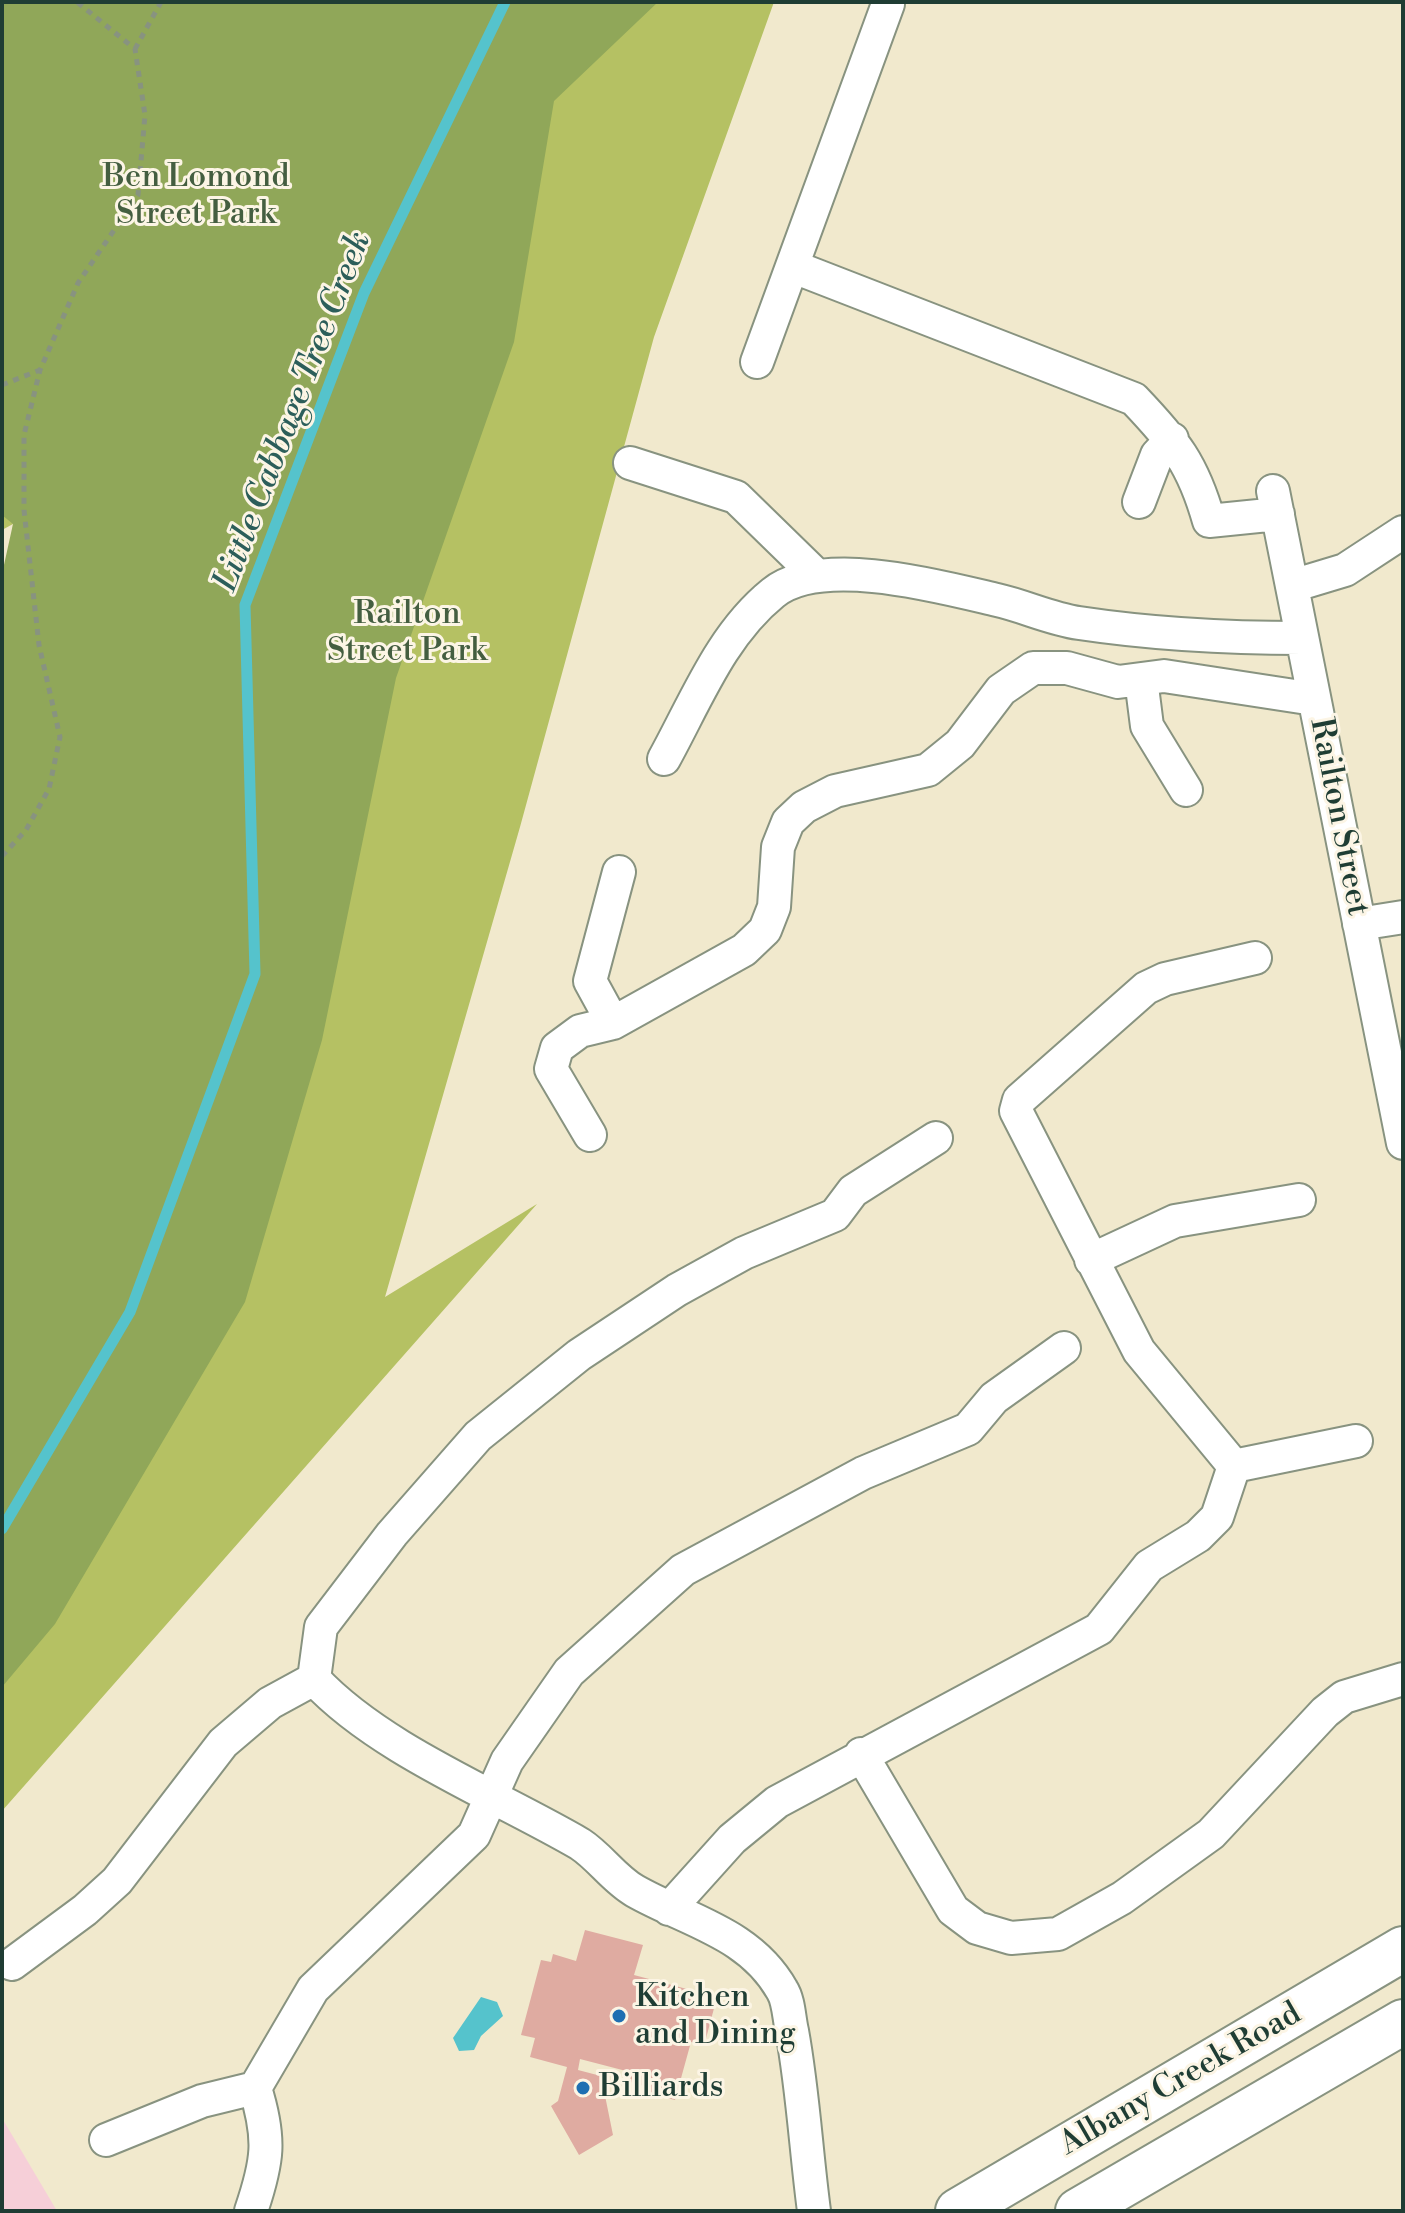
<!DOCTYPE html>
<html>
<head>
<meta charset="utf-8">
<style>
  body { margin:0 }
  #map { position:relative; width:1405px; height:2213px; overflow:hidden; background:#f1e9cd; font-family:"Libre Bodoni",serif }
  canvas { display:block }
  .frame { position:absolute; inset:0; border:4px solid #1f3d34; pointer-events:none }
</style>
</head>
<body>
<div id="map">
<canvas width="1405" height="2213"></canvas>
<div class="frame"></div>
</div>
<script>
const c = document.querySelector('canvas').getContext('2d');
c.lineJoin = 'round';
function fill(path, color) { c.fillStyle = color; c.fill(path, 'evenodd'); }
function stroke(path, color, width, dash) { c.strokeStyle = color; c.lineWidth = width; c.lineCap = dash ? 'butt' : 'round'; c.setLineDash(dash || []); c.stroke(path); }
function write(font, color, halo, rows, align = 'center') {
  c.font = font + ' "Libre Bodoni",serif'; c.lineWidth = 6; c.setLineDash([]); c.textBaseline = 'middle'; c.strokeStyle = halo; c.fillStyle = color; for (const [text, x, y, turn = 0] of rows) {
    c.save(); c.translate(x, y); c.rotate((+turn || 0) * Math.PI / 180); c.textAlign = isNaN(turn) ? turn : align; if (halo) c.strokeText(text, 0, 0); c.fillText(text, 0, 0); c.restore();
  }
}
fill(new Path2D(`
  M2 2118 57 2211H2Z`), '#f6cfd8');
fill(new Path2D(`
  M2 2H774L654 337 520 827 385 1297 537 1204 2 1811V692L13 524 2 530Z`), '#b5c163');
fill(new Path2D(`
  M2 2H658L554 101 514 342 396 678 322 1040 245 1302 55 1624 2 1687V574L13 524 2 515Z`), '#90a759');
fill(new Path2D(`
  M481 1997 497 2002 503 2016 481 2036 474 2050 459 2051 453 2038Z`), '#55c3cc');
stroke(new Path2D(`
  M2 1529 130 1312 255 974 245 605 364 293 505 2`), '#55c3cc', 11);
fill(new Path2D(`
  M585 1930 643 1945 634 1975 717 1997 704 2046 691 2042 675 2100 646 2093 648 2087 627 2081 630 2072 580 2059 578 2070 601 2076 613 2135 579 2155 551 2106 558 2101 567 2067 530 2057 535 2038 521 2035 541 1960 551 1962 553 1954 576 1961Z`), '#dfaba1');
const minor = new Path2D(`
  M794 267 1134 399C1175 442 1193 464 1209 521L1278 514
  M757 362 888 4
  M630 463 736 497 817 576
  M1273 491 1403 1143
  M1139 502 1157 455 1172 439
  M1292 586 1345 570 1403 532
  M1141 679 1147 726 1186 790
  M664 759C696 701 721 635 773 593 821 554 942 587 997 600 1024 606 1051 619 1079 623 1152 634 1229 638 1302 638
  M1359 924 1403 917
  M613 1023 590 981 619 872
  M590 1135 551 1069 557 1048 580 1031 613 1023 744 950 765 930 774 907 778 847 788 822 804 807 835 791 928 770 960 744 1001 690 1033 668H1067L1118 682 1164 676 1314 699
  M1091 1260 1175 1221 1299 1200
  M1234 1466 1139 1351 1016 1111 1019 1100 1146 988 1165 979 1255 958
  M314 1679C379 1749 496 1795 580 1844 600 1857 614 1879 635 1891 688 1921 750 1933 782 1990 789 2001 789 2019 792 2031 803 2091 806 2151 814 2211
  M861 1754 953 1910 977 1928 1011 1938 1058 1934 1122 1898 1211 1834 1325 1712 1344 1697 1403 1679
  M669 1909 732 1839 777 1802 1099 1629 1149 1566 1198 1536 1217 1517 1234 1466 1356 1441
  M12 1964 85 1910 117 1881 223 1743 270 1703 314 1679 321 1627 392 1534 478 1436 579 1355 677 1290 744 1253 835 1215 853 1191 936 1138
  M106 2140 202 2101 255 2088
  M251 2211C268 2161 271 2139 255 2088L313 1989 474 1835 507 1761 569 1672 683 1570 863 1473 968 1429 994 1398 1064 1348`);
const primary = new Path2D(`
  M958 2211 1403 1949
  M1078 2211 1403 2022`);
stroke(minor, '#889380', 36);
stroke(primary, '#889380', 48);
stroke(new Path2D(`
  M135 49 161 2
  M2 385 40 370
  M2 856 26 830 49 789 60 737 39 645 24 510V435L40 370 78 283 138 195 145 115 135 49 77 2`), '#889380', 5, [6, 6]);
stroke(minor, '#fff', 32);
stroke(primary, '#fff', 44);
for (const [x, y, r, color] of [
  [619,2016,8,"#1f6fb2"],
  [583,2088,8,"#1f6fb2"]
]) { const dot = new Path2D(); dot.arc(x, y, r, 0, 2 * Math.PI); c.fillStyle = color; c.fill(dot); stroke(dot, '#fcf5e5', 3); }
write('32px', '#445e40', '#fcf5e5', [
  ["Ben Lomond",196,178],
  ["Street Park",196,215],
  ["Railton",407,615],
  ["Street Park",407,652]
]);
write('32px', '#1f3d34', '#fcf5e5', [
  ["Railton Street",1338,817,79],
  ["Albany Creek Road",1181,2080,-30]
]);
write('32px', '#1f3d34', '#fcf5e5', [
  ["Kitchen",635,1998],
  ["and Dining",635,2035],
  ["Billiards",599,2088]
], 'left');
write('italic 34px', '#2c5e5a', '#fcf5e5', [
  ["Little Cabbage Tree Creek",294,412,-69]
]);
</script>
</body>
</html>
